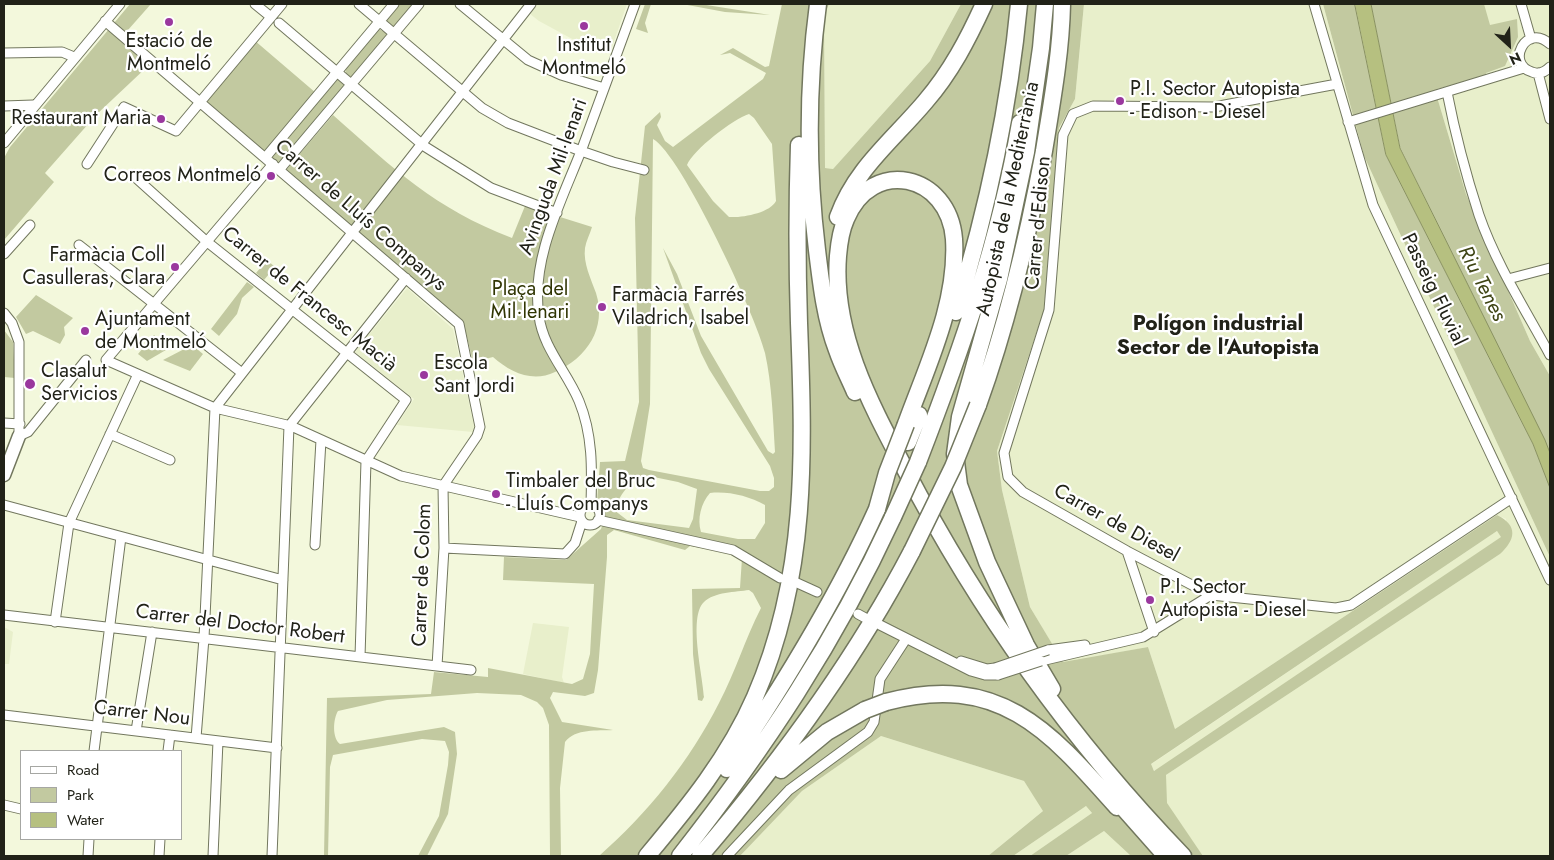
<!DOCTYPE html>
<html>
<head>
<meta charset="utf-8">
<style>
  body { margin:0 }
  #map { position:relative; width:1554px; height:860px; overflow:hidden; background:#f3f8dc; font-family:Jost,sans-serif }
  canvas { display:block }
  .frame { position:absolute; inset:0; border:5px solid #212218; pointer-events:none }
  .legend { position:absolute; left:20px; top:750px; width:162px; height:90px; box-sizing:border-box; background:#fff; border:1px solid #a6a7a3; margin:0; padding:6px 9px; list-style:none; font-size:15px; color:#212218 }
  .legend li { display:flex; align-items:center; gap:10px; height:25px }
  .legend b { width:25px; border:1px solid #a6a7a3 }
  .north { position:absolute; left:1484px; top:20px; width:50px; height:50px; -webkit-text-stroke:4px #fff; paint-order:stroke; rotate:155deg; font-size:14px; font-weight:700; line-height:20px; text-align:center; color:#212218 }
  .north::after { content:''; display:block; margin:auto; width:18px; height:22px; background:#212218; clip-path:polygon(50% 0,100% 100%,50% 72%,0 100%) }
</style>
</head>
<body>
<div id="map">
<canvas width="1554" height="860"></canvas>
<div class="frame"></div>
<ul class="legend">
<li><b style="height:6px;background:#fff"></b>Road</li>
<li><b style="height:14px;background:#c2c9a0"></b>Park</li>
<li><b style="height:14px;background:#b6c080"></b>Water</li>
</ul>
<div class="north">N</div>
</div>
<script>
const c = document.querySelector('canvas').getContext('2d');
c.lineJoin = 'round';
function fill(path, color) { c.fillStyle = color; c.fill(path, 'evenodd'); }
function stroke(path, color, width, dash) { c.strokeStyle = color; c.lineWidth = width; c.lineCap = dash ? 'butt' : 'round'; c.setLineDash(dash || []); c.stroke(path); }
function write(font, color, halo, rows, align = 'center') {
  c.font = font + ' Jost,sans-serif'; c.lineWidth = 4.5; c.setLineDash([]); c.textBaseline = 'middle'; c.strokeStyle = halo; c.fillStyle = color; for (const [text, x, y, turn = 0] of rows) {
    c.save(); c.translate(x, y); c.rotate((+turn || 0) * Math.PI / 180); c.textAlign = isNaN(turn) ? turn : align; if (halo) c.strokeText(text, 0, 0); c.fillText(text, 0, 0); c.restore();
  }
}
fill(new Path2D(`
  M537 4H627L610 53 576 41 539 21 530 14Z
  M829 4H961L930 61 833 169 825 168 824 17Z
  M1084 4H1323L1364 156 1550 557V856H1203L1166 803V775L1500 554 1506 519 1497 515 1175 729 1148 647 1063 663 1030 607 1002 490 997 451 1044 310 1059 128 1075 99Z
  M1431 4H1550V376L1530 341 1466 194 1437 97Z
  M407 288 453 329 474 426 473 432 397 425 414 399 355 352Z
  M1497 531 1502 537 1155 771 1150 765Z
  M533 623 569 627 562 677 564 683 523 674Z
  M4 627 13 632 9 664H4Z
  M881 736 1024 781 1044 810 988 856H740L802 791Z
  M1086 806 1092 813 1030 856H1013Z
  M1104 831 1131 856H1066Z`), '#e8efcb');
fill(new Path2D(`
  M130 4H151L120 39 148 66 97 114 45 173 54 182 4 240V158L10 147Z
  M398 4H415L393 27 388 25 386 21Z
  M645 4H651L645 23 648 33 636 29Z
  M682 4H700L770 15 725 12Z
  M782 4H829L824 17 825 168 833 169 930 61 961 4H1084L1075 99 1059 128 1044 310 997 451 1002 490 1030 607 1063 662 1148 647 1175 729 1497 515C1519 526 1515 540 1500 554L1166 775 1167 803 1203 856H1131L1104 831 1066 856H1030L1092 813 1086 806 1013 856H988L1043 811 1024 781 881 736 802 791 740 856H599C648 813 689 762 719 703 735 673 745 639 761 608L753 593 749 590C736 592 714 592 704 602 688 617 703 676 704 697L702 701 698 700 693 654 692 589 740 588 742 558 735 554 690 546 685 550 614 530 607 535V557L598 670 594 693 585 696 553 692 550 698 562 722 613 730C597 731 576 728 565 742L560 788 561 856H550L549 725 543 708 537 702 521 695 477 693 387 700 338 711C333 719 332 738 340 744L444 727 455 732 457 754 448 814 427 856H418L439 816 448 765 449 752 445 741 422 739 333 755 330 767 328 856H324L327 698 431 694 434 672 488 677V668L572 684 583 679 590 654 594 584 503 580 504 557 566 560 601 529 606 514 597 502 600 462 625 461 639 402 635 218 645 126 660 112 661 117 657 125 665 141 673 147 763 79 766 73 730 53 720 55 733 48 765 67 769 66ZM749 114 754 118 772 144 776 201C770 213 742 218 729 217L713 201 687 165C693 150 733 119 749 114ZM653 139C681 154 757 318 765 353 772 385 773 419 775 452L773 454 768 451 701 336 677 274 663 248 701 353 709 369 770 466 774 478V487L769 491H760L649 470 643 468 641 461 650 404ZM644 475 678 482 697 489 693 519 689 528 627 520 614 510C619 497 630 479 644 475ZM710 493C728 491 749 496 765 505V523L755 539H738L701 532C697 519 701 503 710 493ZM1497 531 1501 537 1154 771 1151 764Z
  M1323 4H1355L1386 155 1533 444 1550 487V557L1364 156Z
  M1371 4H1484L1490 25 1517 19 1518 37 1505 66 1486 73V76L1437 89V97L1466 194 1530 341 1550 376V453L1400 147Z
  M379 29 386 33V38L352 77 346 75 345 66Z
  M254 40 316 93 266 154 203 100Z
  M337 78 344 82 343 89 281 162 276 163 271 158Z
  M333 115C394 169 434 208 512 238L525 206 592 227C590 234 586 241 585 248 583 263 591 279 596 293 607 328 587 358 555 372 532 383 510 372 493 357L473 362 463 321 286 170Z
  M267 260 275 267 264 280 256 273Z
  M247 282 254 287 242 298 237 314 219 336 211 329Z
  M36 295 73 318 64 327 65 335 60 344 33 331 26 334 16 317Z
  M4 330 13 342 15 378 4 377Z
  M154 335 171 347 147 361 138 354Z
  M192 345 203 354 190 371 163 360Z`), '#c2c9a0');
const water = new Path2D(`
  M1355 4H1371L1400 148 1545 440 1550 453V488L1533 444 1386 155Z`);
fill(water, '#b6c080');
stroke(water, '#899161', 1);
const street = new Path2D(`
  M255 4 271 17
  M359 4 482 108 508 123 581 151 613 162 644 170
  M460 4 528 60 561 75 604 88
  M1314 4 1373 205 1550 580
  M1521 4 1531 39
  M105 21 459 324 480 427 477 436 443 486
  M279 23 424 146 491 188 557 213
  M1550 44C1526 22 1505 64 1532 72 1539 75 1545 72 1550 67
  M4 53 62 52 74 57
  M1538 73 1550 119
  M1447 92C1455 133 1466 175 1479 215 1496 264 1525 309 1550 355
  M4 106 33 105
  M1348 122 1524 68
  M4 143 120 4
  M265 158 394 4
  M87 164 124 107 176 131 282 4
  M273 164 106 360 215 408 291 426 401 476 580 517
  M279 170 419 4
  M136 178 206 241 406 400 366 461 360 657
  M79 245 242 373
  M4 254 30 225
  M1508 279 1550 268
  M4 313 12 323 19 342V436L28 432 86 360
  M215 408 531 4
  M4 423 20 424
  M110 434 170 460
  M4 505 283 580
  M591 505C592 469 593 435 579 401 567 372 543 348 539 316 530 259 563 198 583 146 600 99 618 51 635 4
  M580 515a10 10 0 1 1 20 0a10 10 0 1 1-20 0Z
  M598 520 733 550 780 578
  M315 545 321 440
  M444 548 565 554 575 543 582 521
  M1127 551 1154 632
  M795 582 817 592
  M1211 595 1127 551 1023 492 1008 477 1004 453 1049 310 1063 135 1073 114 1093 106 1214 107 1337 84
  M858 614 869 620
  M4 615 471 670
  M55 622 69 523 138 374
  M880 625 971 671 985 675H998
  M1048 650 1085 645
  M961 661 987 669 995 668
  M1041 661 1143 637 1211 595 1336 608 1351 605 1512 498
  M437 666 444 548 443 486
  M4 715 277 748
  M136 731 152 632
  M196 738 204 638 215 408
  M94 751 121 537
  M168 751 170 735
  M4 805 21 809
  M88 856 89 839
  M159 856 160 839
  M213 856 218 741
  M272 856 289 426 406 278
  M727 856 789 790 868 732 874 722 880 679 906 639`);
const secondary = new Path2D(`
  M4 475 19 436`);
const highway = new Path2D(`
  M818 4C807 87 807 167 817 250 821 283 825 319 837 350 842 365 849 378 855 392
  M1045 4 1041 48 1026 152 999 279 960 417 955 454 959 485 987 562 1026 645 1052 689
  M838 217C855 169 893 140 925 102 951 72 968 39 984 4
  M956 312C987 211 1009 109 1019 4
  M978 405C1008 322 1028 237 1044 151 1052 102 1061 53 1062 4
  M906 424C927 366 958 303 954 239 949 174 872 156 846 219 841 230 839 244 838 256 832 333 870 403 905 469 979 611 1071 740 1183 856
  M908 442 919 415
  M918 462C961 351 1000 240 1020 123
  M886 702C999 672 1049 730 1117 807
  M727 769C783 686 836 600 877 509
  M781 770 827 732 865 710
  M1112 795 1166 856
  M647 856C688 807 729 757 755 697 808 575 804 453 799 323 797 264 797 204 799 145
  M680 856C764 749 836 641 893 517
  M700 856C781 761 854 662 912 551`);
stroke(street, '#72775e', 11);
stroke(secondary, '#72775e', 15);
stroke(highway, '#72775e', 19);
stroke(street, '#fff', 9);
stroke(secondary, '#fff', 12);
stroke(highway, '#fff', 16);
const streetBridge = new Path2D(`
  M995 668 1048 650
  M998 675 1041 661`);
const highwayBridge = new Path2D(`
  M877 509 887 473 906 424
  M893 517 918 462
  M912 551 953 467 978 405
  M865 710 886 702`);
stroke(streetBridge, '#72775e', 11, []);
stroke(highwayBridge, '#72775e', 19, []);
stroke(streetBridge, '#fff', 9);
stroke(highwayBridge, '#fff', 16);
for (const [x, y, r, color] of [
  [169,22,5,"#9a389e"],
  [584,26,5,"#9a389e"],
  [1120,101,5,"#9a389e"],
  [161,119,5,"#9a389e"],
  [271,176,5,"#9a389e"],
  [175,267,5,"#9a389e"],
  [602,307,5,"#9a389e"],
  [85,331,5,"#9a389e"],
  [424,375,5,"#9a389e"],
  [30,384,6,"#9a389e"],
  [496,494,5,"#9a389e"],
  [1150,600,5,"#9a389e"]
]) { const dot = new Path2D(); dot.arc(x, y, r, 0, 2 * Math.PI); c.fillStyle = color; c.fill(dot); stroke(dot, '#fff', 2); }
write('20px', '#212218', '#fff', [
  ["Estació de",169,42,"center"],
  ["Montmeló",169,65,"center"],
  ["Institut",584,46,"center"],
  ["Montmeló",584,69,"center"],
  ["P.I. Sector Autopista",1130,90],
  ["- Edison - Diesel",1130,113],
  ["Restaurant Maria",151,119,"right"],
  ["Correos Montmeló",261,176,"right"],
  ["Farmàcia Coll",165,256,"right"],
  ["Casulleras, Clara",165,279,"right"],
  ["Farmàcia Farrés",612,296],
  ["Viladrich, Isabel",612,319],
  ["Ajuntament",95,320],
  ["de Montmeló",95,343],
  ["Escola",434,364],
  ["Sant Jordi",434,387],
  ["Clasalut",41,372],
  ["Servicios",41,395],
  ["Timbaler del Bruc",506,482],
  ["- Lluís Companys",506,505],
  ["P.I. Sector",1160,588],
  ["Autopista - Diesel",1160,611]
], 'left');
write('20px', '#212218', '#fff', [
  ["Avinguda Mil·lenari",554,177,-70],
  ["Autopista de la Mediterrània",1009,199,-78],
  ["Carrer de Lluís Companys",360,216,41],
  ["Carrer d'Edison",1039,223,-85],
  ["Passeig Fluvial",1433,290,64],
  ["Carrer de Francesc Macià",309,300,39],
  ["Carrer de Diesel",1116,524,29],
  ["Carrer de Colom",423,575,-88],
  ["Carrer del Doctor Robert",240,625,7],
  ["Carrer Nou",142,714,7]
]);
write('20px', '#303503', '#fff', [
  ["Plaça del",530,290],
  ["Mil·lenari",530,313]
]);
write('italic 21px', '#3f4515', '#fff', [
  ["Riu Tenes",1481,284,63]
]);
write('bold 21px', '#212218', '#fff', [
  ["Polígon industrial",1218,325],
  ["Sector de l'Autopista",1218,349]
]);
</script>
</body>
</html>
